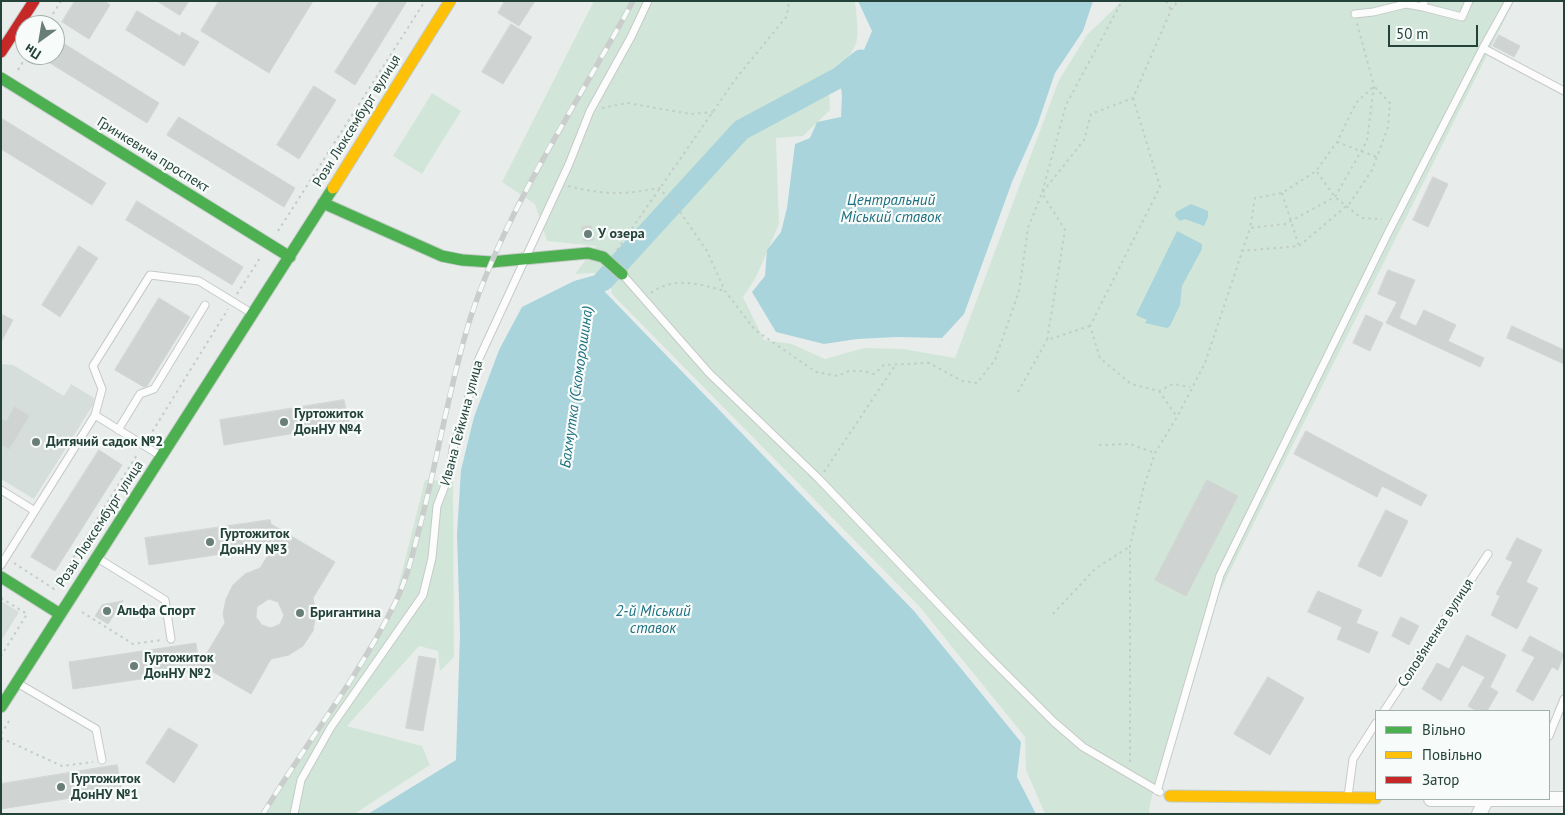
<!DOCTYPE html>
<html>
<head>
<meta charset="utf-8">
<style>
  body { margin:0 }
  #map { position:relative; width:1565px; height:815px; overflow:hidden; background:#e8edeb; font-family:"PT Sans",sans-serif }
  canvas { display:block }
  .frame { position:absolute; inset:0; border:2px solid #24423a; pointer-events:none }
  .legend { position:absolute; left:1375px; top:710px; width:175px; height:90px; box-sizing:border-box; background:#f7fbf9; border:1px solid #a3b1ad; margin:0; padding:6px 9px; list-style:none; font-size:15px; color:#24423a }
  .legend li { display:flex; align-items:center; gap:10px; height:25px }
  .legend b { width:25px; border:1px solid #a3b1ad }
  .north { position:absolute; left:15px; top:15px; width:50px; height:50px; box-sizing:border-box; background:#f7fbf9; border:1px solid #a3b1ad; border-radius:50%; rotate:212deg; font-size:14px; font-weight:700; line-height:20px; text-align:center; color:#24423a }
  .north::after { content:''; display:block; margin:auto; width:18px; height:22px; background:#697e78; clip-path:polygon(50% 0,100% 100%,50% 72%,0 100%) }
  .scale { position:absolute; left:1388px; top:25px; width:90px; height:22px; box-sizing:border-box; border:2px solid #24423a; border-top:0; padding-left:6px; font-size:15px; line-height:18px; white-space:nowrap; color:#24423a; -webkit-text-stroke:4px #f7fbf9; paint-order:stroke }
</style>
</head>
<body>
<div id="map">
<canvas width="1565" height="815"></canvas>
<div class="frame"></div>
<ul class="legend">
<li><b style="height:6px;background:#4caf50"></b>Вільно</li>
<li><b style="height:6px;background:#ffc107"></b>Повільно</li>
<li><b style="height:6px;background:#c62828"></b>Затор</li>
</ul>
<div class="north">Пн</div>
<div class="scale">50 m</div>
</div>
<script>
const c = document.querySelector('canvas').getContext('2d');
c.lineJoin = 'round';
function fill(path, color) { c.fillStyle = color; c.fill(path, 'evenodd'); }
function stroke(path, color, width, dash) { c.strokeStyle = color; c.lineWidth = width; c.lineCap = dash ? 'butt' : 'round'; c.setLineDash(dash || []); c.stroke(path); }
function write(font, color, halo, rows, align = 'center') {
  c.font = font + ' "PT Sans",sans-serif'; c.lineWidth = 4.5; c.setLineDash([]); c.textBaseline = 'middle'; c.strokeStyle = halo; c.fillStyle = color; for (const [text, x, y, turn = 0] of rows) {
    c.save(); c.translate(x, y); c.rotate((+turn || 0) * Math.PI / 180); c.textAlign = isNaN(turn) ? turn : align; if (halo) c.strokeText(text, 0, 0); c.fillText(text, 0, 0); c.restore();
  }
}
fill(new Path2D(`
  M1 364 13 365 64 396 71 384 94 398 93 405 34 499 1 479Z
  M1 601 19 612 1 641Z`), '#d6dedb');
fill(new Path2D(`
  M594 1H855C860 46 861 46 828 77L830 110 803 136 776 138 779 224 756 277 743 297 764 340 792 344 825 359 864 348 903 349 955 358 1059 80 1087 35 1122 1H1514L1217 597 1157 774 1149 810 1150 814H1045L1026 770 1025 737 919 606 612 294 609 272 575 274 596 246 547 241 535 204 502 182Z
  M432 93 461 111 422 174 393 156Z
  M425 480 453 481 454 657 440 671 438 651 419 646 347 726 422 746 430 765 354 814H262L312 739 394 604Z`), '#d1e6d8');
fill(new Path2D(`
  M858 1H1093L1083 31 1055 73 1037 126 1012 182 964 314 942 338 897 337 857 339 824 344 776 332 752 292 765 276 767 250 781 232 787 208 795 144 810 138 817 122 841 117 842 96 839 72 861 57 872 31Z
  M1191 204 1208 211V217L1204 226 1185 219 1180 221 1175 216 1176 212Z
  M1177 231 1202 244V249L1182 286 1180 305 1170 326 1167 328 1145 323 1147 320 1136 315Z
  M603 273 609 275 605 292 914 611 1021 742 1017 777 1036 814H368L456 760 460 634 457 534 461 470 474 417 499 350 522 307 574 281Z`), '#a9d4db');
stroke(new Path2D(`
  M603 281 741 130 840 77 861 60`), '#a9d4db', 21);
const building = new Path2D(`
  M75 1H105L110 5 89 39 62 22Z
  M157 1H189L180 15Z
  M219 1H313L269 73 201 31Z
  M380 1H407L355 85 335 72Z
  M505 1H535L519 26 498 13Z
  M137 11 180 36 182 32 199 42 184 66 126 30Z
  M511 24 532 37 503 84 482 72Z
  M1499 35 1520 46 1514 57 1493 46Z
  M55 38 159 103 147 123 37 55H55Z
  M314 86 336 100 299 159 277 145Z
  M179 117 295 188 284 207 167 135Z
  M1 118 106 183 92 205 1 149Z
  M1433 177 1448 184 1428 227 1413 220Z
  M137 201 243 267 232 285 126 220Z
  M591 226 594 240 584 241 582 227Z
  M79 246 98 258 60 317 42 305Z
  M1388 270 1415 280 1399 318 1416 326 1424 310 1456 325 1448 341 1484 358 1480 367 1386 323 1397 302 1378 294Z
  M159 298 190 317 147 386 144 387 115 370Z
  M1 314 13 320 1 342Z
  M1366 315 1383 323 1370 351 1353 343Z
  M1512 326 1564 350V364L1507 338Z
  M344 400 349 424 224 445 220 420Z
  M15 407 29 416 9 449 1 444V419L6 422Z
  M1306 431 1427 495 1421 506 1382 486 1377 497 1294 454Z
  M99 450 122 465 55 571 31 557Z
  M1207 480 1238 496 1186 596 1155 580Z
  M1386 510 1408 521 1381 577 1358 566Z
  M270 520 271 524 335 562 313 598 316 612 313 631 303 646 289 655 271 659 251 694 208 669 73 689 69 662 196 643 199 666 225 623 223 614 226 599 233 585 245 574 260 568 274 546 149 565 145 538ZM269 599 278 602 284 615 280 624 271 628 262 625 256 617 257 607Z
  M1517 538 1542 550 1526 582 1538 588 1517 629 1491 615 1500 596 1496 594 1513 562 1506 559Z
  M1318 591 1362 610 1356 623 1378 632 1369 653 1337 639 1342 627 1308 612Z
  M123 601 108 624 95 616 102 605Z
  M1401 617 1419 626 1409 645 1392 636Z
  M1467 635 1506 655 1490 687 1498 692 1487 711H1477L1468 706 1485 677 1462 665 1441 701 1422 689 1437 663 1449 669Z
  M1530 636 1564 654 1558 670 1552 667 1533 701 1516 691 1535 657 1522 651Z
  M419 656 436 659 423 731 406 728Z
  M1268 677 1304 698 1270 755 1234 734Z
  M169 728 198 745 174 783 146 763Z
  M117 765 122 790 1 809V784Z`);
fill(building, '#cfd4d2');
stroke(building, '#d1d6d4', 1);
const lane = new Path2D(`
  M1424 1 1423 7 1462 17 1469 1
  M1509 1 1483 48 1564 91
  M1355 14 1373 12 1406 4 1423 7
  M623 275 709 373 819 479 987 655 1054 722 1083 747 1160 792
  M118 430 140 394 154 389 205 305
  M161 456 95 415 102 389 93 366 150 275 199 281 253 314
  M1 490 35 511
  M99 559 165 600 171 639
  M1 565 95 415
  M19 684 96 729 102 760
  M1384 711 1488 554
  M1549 736 1564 699
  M1157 791 1220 575 1386 237 1483 48
  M1348 796 1353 759 1376 723
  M294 814 301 780 331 727 423 595 432 558 437 506 449 475 454 444 463 421 477 363 569 164 590 111 631 37 648 1`);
const street = new Path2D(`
  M1431 799H1564
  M1479 814 1486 800`);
const fast = new Path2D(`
  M1 78 290 257
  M323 203 442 256 462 260 491 262 588 253 603 257 622 274
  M1 577 60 614
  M1 707 333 188`);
const slow = new Path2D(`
  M333 188 450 1
  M1170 796 1376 798`);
const jam = new Path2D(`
  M1 52 34 1`);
stroke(lane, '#c5cac8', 9);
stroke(street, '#c5cac8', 16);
stroke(fast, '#c3cbc8', 13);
stroke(slow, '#c3cbc8', 13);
stroke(jam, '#c3cbc8', 13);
stroke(new Path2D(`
  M1166 1 1171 10
  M46 25 61 1
  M18 70 27 55
  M1133 98 1160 187 1090 326 1100 358 1131 384 1159 391 1173 384 1190 387
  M602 108 627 103 691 114 713 112
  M1337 142 1377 157
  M1317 172 1335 197 1361 218 1382 219
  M568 186C605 195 622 195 659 188L676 206 707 251 725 291 755 330 816 372 838 376 849 371H863L874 374 884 365 929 363 962 381 977 383 995 360 1019 291 1028 228 1042 193 1066 105 1122 1
  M1282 193 1299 246
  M278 231 425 1
  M617 250 737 77 787 16 789 1
  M1241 251 1299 246 1350 203 1372 170 1388 127 1390 103 1374 86 1356 103 1337 142 1316 171 1282 193 1255 198 1250 228
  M651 293C673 276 700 284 725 291
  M237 294 260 258
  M1090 326 1047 340 1065 230 1042 193 1084 140 1091 114 1133 98 1171 10 1178 1
  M1159 391 1177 417
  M1018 392 1047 340
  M149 437 228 309
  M1099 445 1130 444 1155 453
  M824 472 896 364
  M14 563 54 589 138 453
  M1 598 27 614 1 656
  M82 612 133 644 162 640
  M1053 614 1095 569 1129 547
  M1 734 9 721
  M1 738 62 766 93 762
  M1130 762V546L1144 486 1155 453 1177 417 1205 363 1250 228 1285 224 1335 197 1367 141 1374 86 1357 23`), '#c3ccca', 2, [2.5, 4]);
stroke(lane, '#fcfcfc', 7);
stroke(street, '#fcfcfc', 14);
stroke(fast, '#4caf50', 11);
stroke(slow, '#ffc107', 11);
stroke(jam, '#c62828', 11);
const rail = new Path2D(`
  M263 814C306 743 358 678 395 603 407 579 413 552 420 526 438 457 449 387 470 319 507 206 577 105 633 1`);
stroke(rail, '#c9cdcc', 5.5);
stroke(rail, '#f7fbf9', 4, [11]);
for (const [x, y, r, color] of [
  [588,234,5,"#697e78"],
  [284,422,5,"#697e78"],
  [36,442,5,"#697e78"],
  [210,542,5,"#697e78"],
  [107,611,5,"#697e78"],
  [300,613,5,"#697e78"],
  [134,666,5,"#697e78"],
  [61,787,5,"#697e78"]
]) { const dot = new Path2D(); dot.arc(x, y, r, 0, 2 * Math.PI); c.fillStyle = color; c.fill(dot); stroke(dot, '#f7fbf9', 2); }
write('14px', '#24423a', '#f7fbf9', [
  ["Рози Люксембург вулиця",357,121,-58],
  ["Гринкевича проспект",153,155,32],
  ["Ивана Гейкина улица",462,423,-75],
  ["Розы Люксембург улица",100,524,-57],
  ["Солов’яненка вулиця",1436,633,-57]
]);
write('bold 14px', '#24423a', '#f7fbf9', [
  ["У озера",598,234],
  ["Гуртожиток",294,414],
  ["ДонНУ №4",294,430],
  ["Дитячий садок №2",46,442],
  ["Гуртожиток",220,534],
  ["ДонНУ №3",220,550],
  ["Альфа Спорт",117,611],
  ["Бригантина",310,613],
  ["Гуртожиток",144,658],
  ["ДонНУ №2",144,674],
  ["Гуртожиток",71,779],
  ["ДонНУ №1",71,795]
], 'left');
write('italic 15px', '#1c6f80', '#f7fbf9', [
  ["Центральний",891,201],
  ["Міський ставок",891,218],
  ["Бахмутка (Скоморошина)",577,387,-82],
  ["2-й Міський",653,612],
  ["ставок",653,629]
]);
</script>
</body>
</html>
